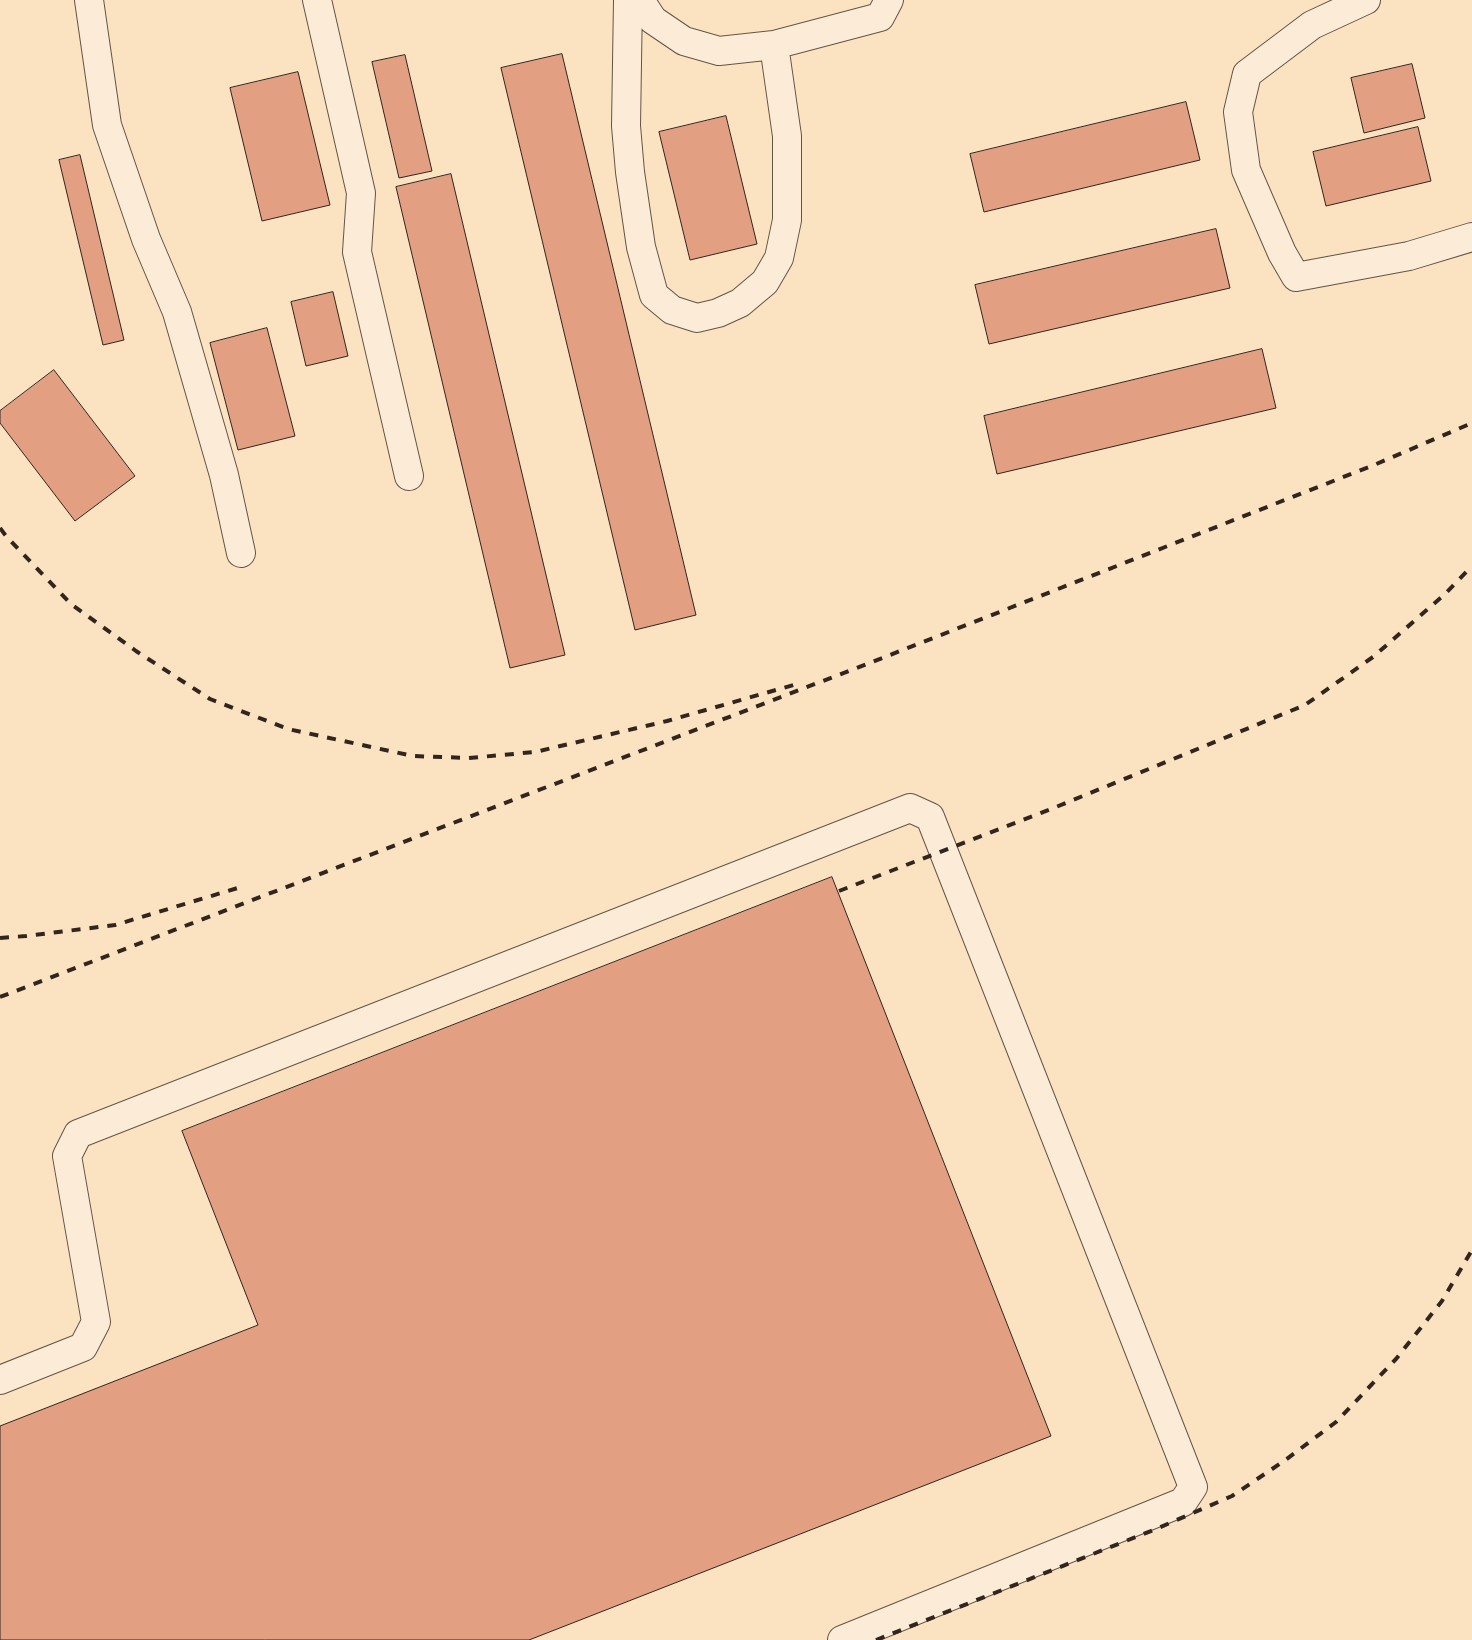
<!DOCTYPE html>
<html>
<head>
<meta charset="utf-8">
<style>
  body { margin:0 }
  canvas { display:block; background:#fbe2c1 }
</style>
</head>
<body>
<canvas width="1472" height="1640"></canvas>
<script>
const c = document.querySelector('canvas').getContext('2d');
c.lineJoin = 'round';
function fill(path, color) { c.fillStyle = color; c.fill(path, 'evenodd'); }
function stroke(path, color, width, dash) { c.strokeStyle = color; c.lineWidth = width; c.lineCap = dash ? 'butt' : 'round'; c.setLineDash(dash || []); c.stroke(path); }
const building = new Path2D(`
  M562 54 696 615 635 630 501 68Z
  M405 55 432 171 399 178 372 62Z
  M1412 64 1425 118 1364 133 1351 78Z
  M298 72 330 205 262 221 230 88Z
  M1186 102 1200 160 984 212 970 154Z
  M726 116 757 244 690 260 659 132Z
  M1418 127 1431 181 1326 206 1313 152Z
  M80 155 124 340 103 345 59 160Z
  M451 174 565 655 510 668 396 187Z
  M1216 229 1230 288 989 344 975 285Z
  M333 292 348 356 306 366 291 302Z
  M267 328 295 436 238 450 210 343Z
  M1262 349 1276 408 997 474 984 416Z
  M54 370 135 476 75 521 0 423V411Z
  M832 877 1051 1436 529 1640H0V1426L258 1325 182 1131Z`);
fill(building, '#e29f82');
stroke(building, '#32251e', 1);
const minor = new Path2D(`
  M89 0 107 125 146 239 177 312 224 475 241 553
  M317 0 361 193 357 252 409 476
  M628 0 626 126 630 172 641 247 654 295 672 310 697 318 718 313 740 303 765 282 779 258 787 220V136L774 45
  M640 0 653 20 684 41 719 51 774 45 880 17 889 0
  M1366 0 1312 25 1247 74 1238 112 1246 170 1282 253 1296 277 1409 256 1472 237
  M0 1380 83 1347 96 1322 67 1156 78 1134 910 808 930 817 1193 1487 1183 1502 842 1640`);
stroke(minor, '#645447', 30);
stroke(minor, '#fcecd7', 28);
stroke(new Path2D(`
  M0 528 6 536 71 604 136 651 210 699 288 729 413 756 469 758 535 752 667 721 797 684
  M839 891 1056 807 1305 705 1373 657 1445 594 1472 566
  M0 938 26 936 115 925 241 887
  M0 997 867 664 1374 465 1472 423
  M876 1640 1156 1529 1232 1496 1284 1461 1336 1422 1396 1359 1442 1301 1472 1250`), '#32251e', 4, [9, 9]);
</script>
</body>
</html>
